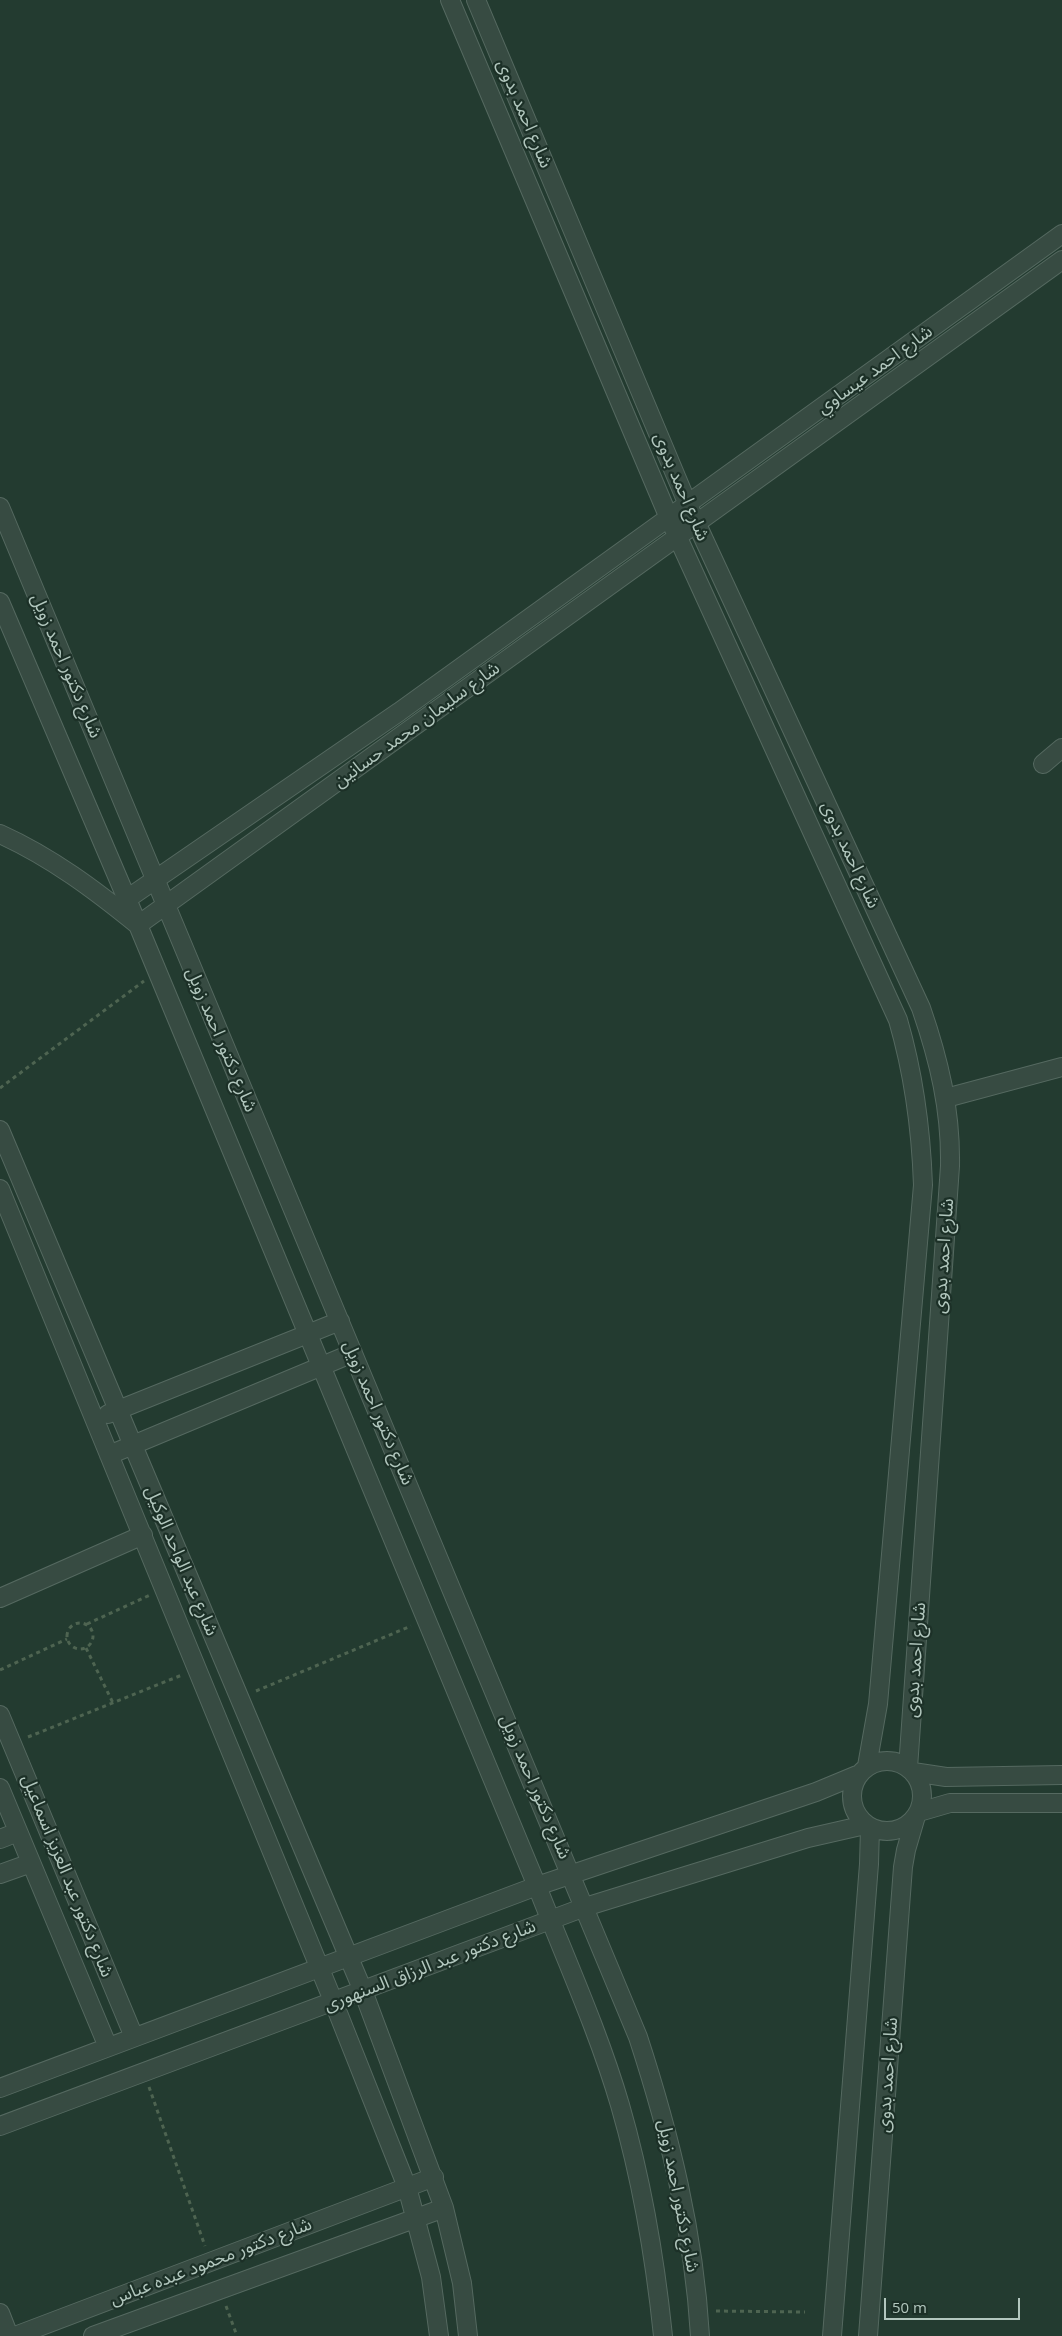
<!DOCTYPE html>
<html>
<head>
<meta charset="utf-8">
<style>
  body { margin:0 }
  #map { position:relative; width:1062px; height:2336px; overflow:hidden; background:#233b30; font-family:"Open Sans",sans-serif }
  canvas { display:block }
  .scale { position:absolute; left:884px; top:2298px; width:136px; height:22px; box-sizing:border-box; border:2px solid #b2c7be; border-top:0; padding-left:6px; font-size:15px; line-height:18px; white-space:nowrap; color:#b2c7be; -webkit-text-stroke:4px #1c3027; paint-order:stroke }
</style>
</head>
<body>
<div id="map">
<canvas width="1062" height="2336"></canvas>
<div class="scale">50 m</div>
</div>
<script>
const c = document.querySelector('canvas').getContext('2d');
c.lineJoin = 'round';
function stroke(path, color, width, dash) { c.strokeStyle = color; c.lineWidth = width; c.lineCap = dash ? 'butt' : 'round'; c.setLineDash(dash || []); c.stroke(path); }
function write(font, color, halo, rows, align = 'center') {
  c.font = font + ' "Open Sans","Noto Sans Arabic",sans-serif'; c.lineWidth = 4.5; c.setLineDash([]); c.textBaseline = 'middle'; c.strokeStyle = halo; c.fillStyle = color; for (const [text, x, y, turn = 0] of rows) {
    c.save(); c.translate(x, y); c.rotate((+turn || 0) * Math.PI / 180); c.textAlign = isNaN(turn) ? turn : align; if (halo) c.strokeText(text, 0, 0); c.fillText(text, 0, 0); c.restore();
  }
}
const minor = new Path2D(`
  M450 0 669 518 898 1020C914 1075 921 1128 923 1185L878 1704 867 1766
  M476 0 688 505 921 1008C939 1060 951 1110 950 1166L908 1768
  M0 507 638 2037C670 2135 694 2233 700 2336
  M0 602 138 925 537 1886C565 1958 598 2030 620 2105 642 2181 655 2258 663 2336
  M1043 764 1062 748
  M0 834C51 857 95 890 138 925L1062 260
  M127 899 399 712 1062 234
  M946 1098 1062 1067
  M0 1130 363 1991 444 2208 462 2283 468 2336
  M0 1189 334 2003 407 2187 431 2277 439 2336
  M108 1414 340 1321
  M109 1455 353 1353
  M0 1598 143 1535
  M0 1715 134 2037
  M852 1796a35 35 0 1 1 70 0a35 35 0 1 1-70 0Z
  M913 1772 946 1777 1062 1775
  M0 1788 108 2047
  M919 1812 950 1803H1062
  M0 1839 18 1832
  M0 1874 31 1863
  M0 2088 537 1886 816 1792 857 1775
  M0 2126 585 1907 808 1838 865 1825
  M0 2313 9 2336
  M15 2336 434 2177
  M93 2336 444 2208
  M832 2336 869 1864 870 1828
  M868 2336 903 1867 906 1850 916 1816`);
stroke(minor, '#556960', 20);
stroke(new Path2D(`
  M0 1088 144 981
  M67 1636a13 13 0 1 1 26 0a13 13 0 1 1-26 0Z
  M87 1624 150 1595
  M86 1648 113 1703
  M0 1670 67 1639
  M256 1691 411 1626
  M28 1737 182 1675
  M149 2087 205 2246
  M226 2306 237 2336
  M716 2311 805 2312`), '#4e6451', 3, [4, 4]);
stroke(minor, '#374b42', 18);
write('18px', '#b2c7be', '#1c3027', [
  ["شارع احمد بدوى",524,114,67],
  ["شارع احمد عيساوي",875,370,-36],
  ["شارع احمد بدوى",681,487,67],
  ["شارع دكتور احمد زويل",66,666,67],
  ["شارع سليمان محمد حسانين",417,725,-36],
  ["شارع احمد بدوى",850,855,65],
  ["شارع دكتور احمد زويل",221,1040,67],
  ["شارع احمد بدوى",944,1256,-86],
  ["شارع دكتور احمد زويل",378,1413,67],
  ["شارع عبد الواحد الوكيل",181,1561,67],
  ["شارع احمد بدوى",916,1660,-86],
  ["شارع دكتور احمد زويل",535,1787,67],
  ["شارع دكتور عبد العزيز اسماعيل",67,1876,68],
  ["شارع دكتور عبد الرزاق السنهورى",430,1966,-21],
  ["شارع احمد بدوى",888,2075,-86],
  ["شارع دكتور احمد زويل",678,2196,79],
  ["شارع دكتور محمود عبده عباس",211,2262,-21]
]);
</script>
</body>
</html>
